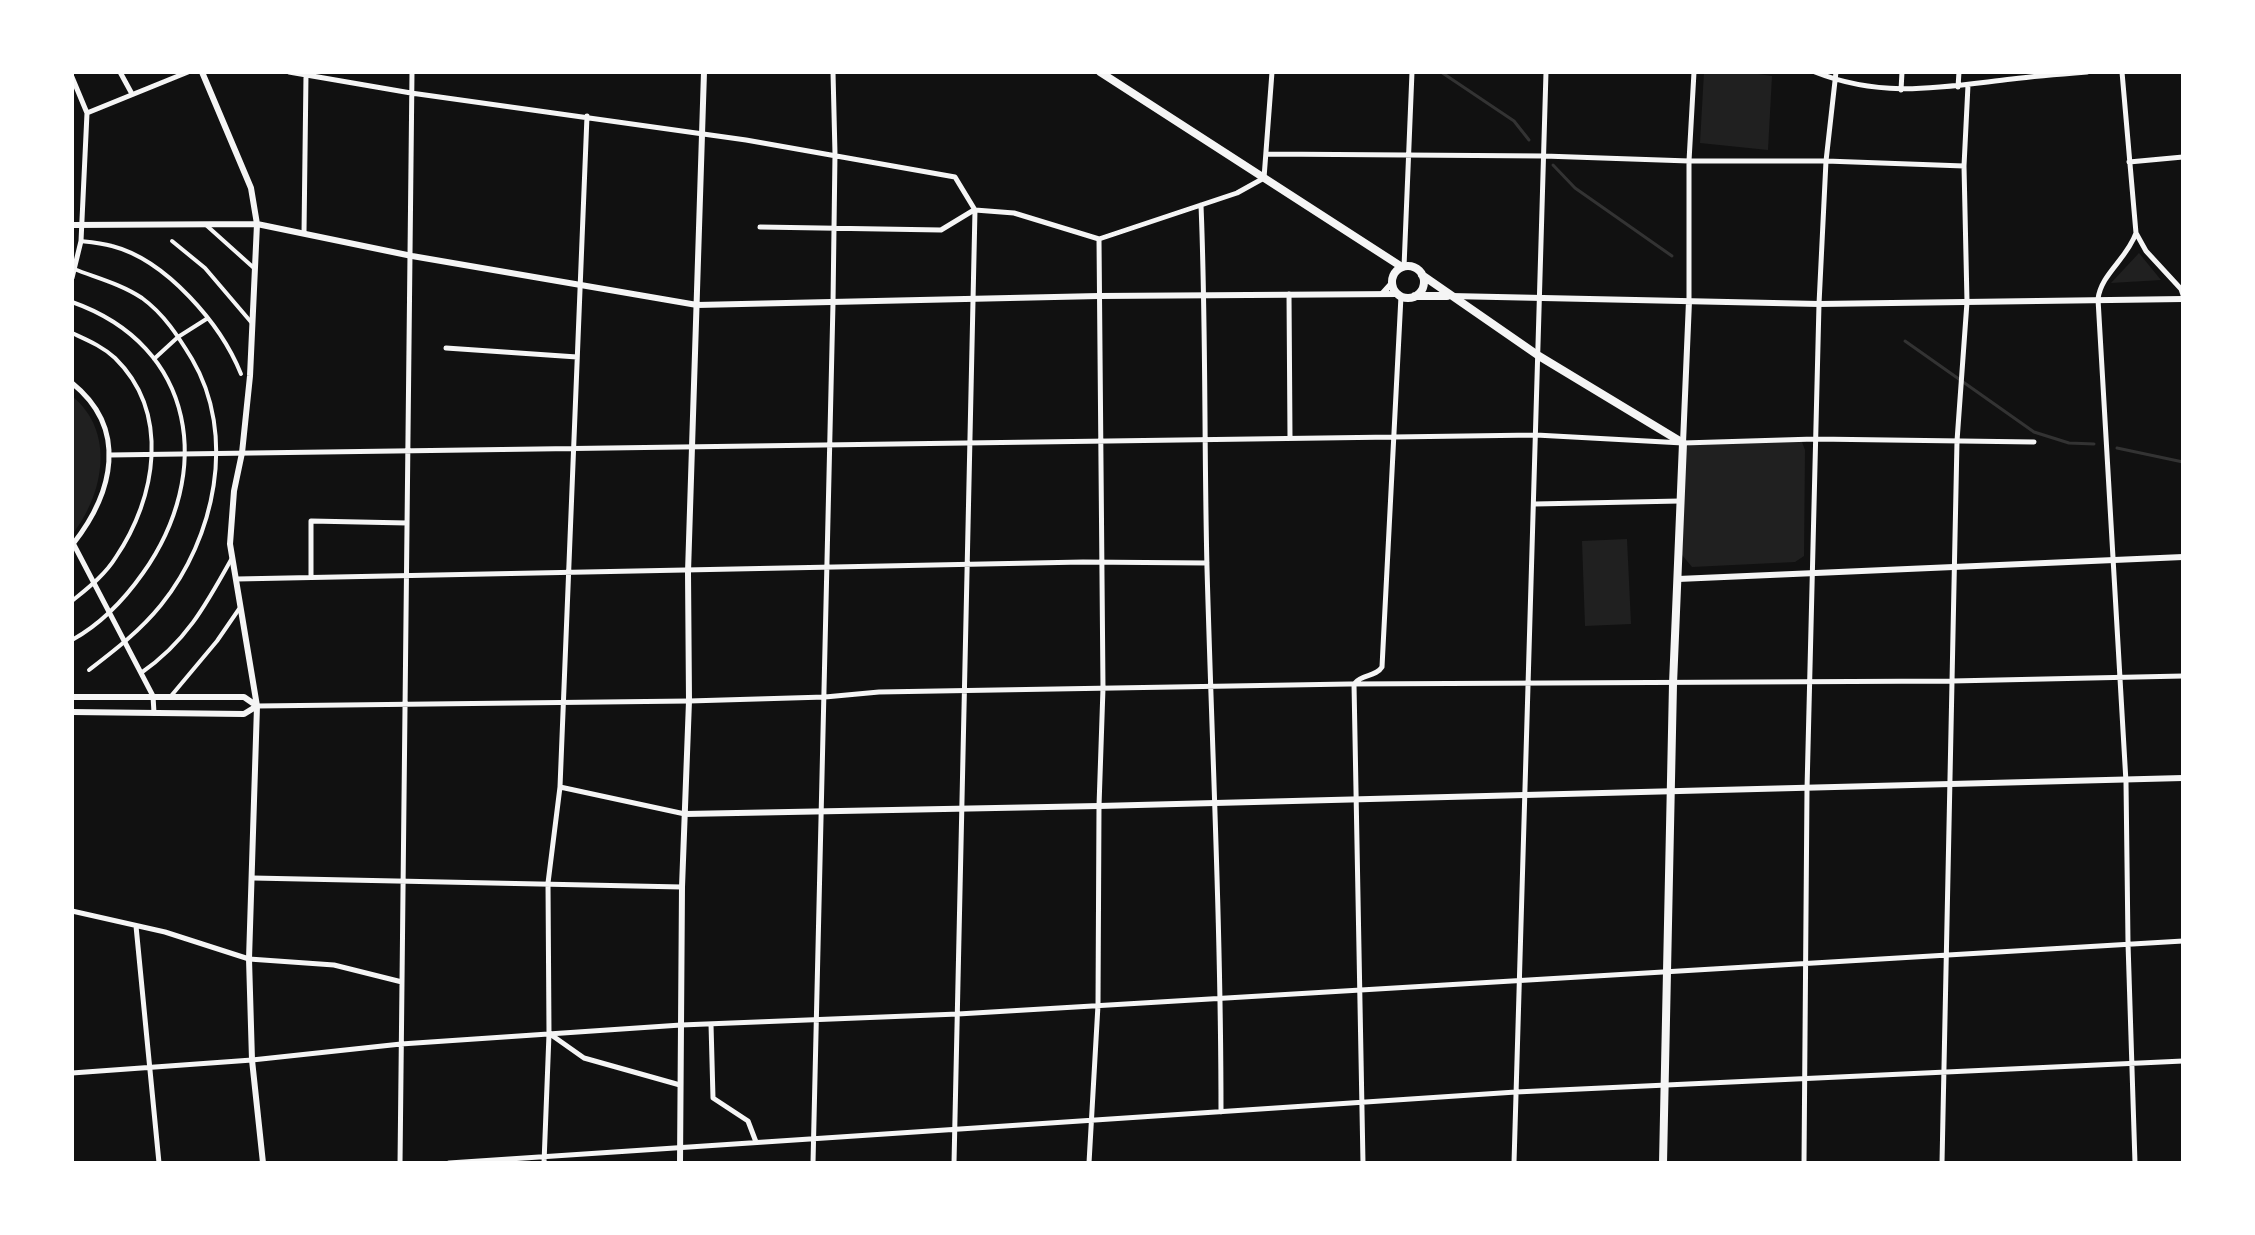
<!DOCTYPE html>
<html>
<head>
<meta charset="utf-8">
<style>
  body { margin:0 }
  #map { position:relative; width:2255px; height:1235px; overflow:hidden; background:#111; font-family:Rubik,sans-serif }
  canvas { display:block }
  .frame { position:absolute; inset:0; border:74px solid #fff; pointer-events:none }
</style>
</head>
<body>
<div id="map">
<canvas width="2255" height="1235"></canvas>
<div class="frame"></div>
</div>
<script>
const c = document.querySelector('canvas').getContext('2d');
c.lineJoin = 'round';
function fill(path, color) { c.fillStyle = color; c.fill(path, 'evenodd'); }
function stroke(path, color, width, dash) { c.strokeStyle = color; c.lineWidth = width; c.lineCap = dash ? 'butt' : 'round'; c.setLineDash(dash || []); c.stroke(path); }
fill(new Path2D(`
  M1704 72H1744L1772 76 1768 150 1700 143Z
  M2139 253 2161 280 2111 283Z
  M72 396C116 432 104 494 72 535Z
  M1694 442H1802L1805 450 1804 556 1795 562 1692 567 1682 555 1685 448Z
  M1627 539 1631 624 1585 626 1582 541Z`), '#202020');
stroke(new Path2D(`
  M1441 72 1514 121 1529 140
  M1553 165 1575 188 1672 256
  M1905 341 2034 432 2069 443 2094 444
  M2117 448 2183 462`), '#333', 3);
stroke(new Path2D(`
  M206 225 255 269
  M81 241C91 242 102 243 112 246 166 260 221 324 241 374
  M172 241 205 268 251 322
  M74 269C97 278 121 284 142 298 164 314 178 336 192 359 237 435 215 538 161 605 140 631 115 650 89 670
  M72 302C197 346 214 473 143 573 124 600 101 624 72 640
  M72 333C87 340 102 346 115 358 171 413 156 498 116 557 105 575 88 588 72 601
  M154 359 178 337 208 318
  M141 673C186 642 206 605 232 558
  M171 696 217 641 239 609`), '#f5f5f5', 4);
stroke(new Path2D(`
  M120 72 132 94
  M289 72 411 93 746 140 955 177 975 210
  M1815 72C1883 99 1942 87 2012 79 2037 76 2062 74 2087 72
  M2122 72 2136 233 2146 251 2181 289 2183 295
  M72 77 87 113
  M1958 87 1959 72
  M1901 90 1902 72
  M1267 154 1544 156 1689 161H1826L1964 166
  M2129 162 2183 157
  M1201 205C1206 326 1204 447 1207 568 1212 749 1221 930 1221 1112
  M975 210 1014 213 1099 239 1237 193 1264 178 1272 72
  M760 227 941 230 974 210
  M304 233 306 75
  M1404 267 1412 72
  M72 278 81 241 87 113 188 72
  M1289 294 1290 438
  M1689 301V161L1694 72
  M446 348 577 357
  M72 383C129 429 113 493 73 544
  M110 455 1536 435 1683 443 1815 439 2034 442
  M1535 504 1680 501
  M73 543 153 696 154 713
  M311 577V521L407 523
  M237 579 1083 562 1207 563
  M1355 683C1362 674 1376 677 1382 667L1401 296
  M1354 684 1363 1163
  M257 706 689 701 825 697 879 692 1349 684 1952 681 2183 676
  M560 787 685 814
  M253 878 682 887
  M72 911 165 932 249 959 334 965 402 982
  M136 926 159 1163
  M711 1024 713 1098 748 1121 756 1142
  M550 1034 584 1058 680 1085
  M72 1073 252 1060 401 1044 681 1025 958 1014 2183 941
  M400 1163 412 72
  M449 1163 1516 1092 2183 1061
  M544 1163 549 1034 548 883 560 787 587 116
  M813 1163 833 303 835 154 833 72
  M954 1163 975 210
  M1089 1163 1098 1005 1099 806 1103 688 1099 239
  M1514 1163 1546 72
  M1804 1163 1807 789 1819 304 1826 161 1836 72
  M1942 1163 1957 441 1967 302 1964 166 1968 85
  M2135 1163 2128 943 2126 782 2098 299C2101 274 2127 259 2136 233`), '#f5f5f5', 5);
stroke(new Path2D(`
  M202 72 251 188 257 224 250 376 242 453 234 491 230 544 257 706 249 959 252 1060 263 1163
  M72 225 257 224 412 256 697 305 1099 296 1398 294
  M1383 293 1392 283
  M1451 296 1819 304 2183 299
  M1683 443 1689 301
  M1678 579 2183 557
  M72 697H244L257 706
  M72 712 244 714 257 706
  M685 814 1099 806 2183 778
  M680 1163 682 887 689 701 688 572 704 72`), '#f5f5f5', 6);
stroke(new Path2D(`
  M1100 72 1402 267
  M1392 282a16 16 0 1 1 32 0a16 16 0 1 1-32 0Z
  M1422 275 1539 356 1683 443 1673 684 1663 1163
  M1415 296H1447`), '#f5f5f5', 8);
</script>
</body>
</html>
